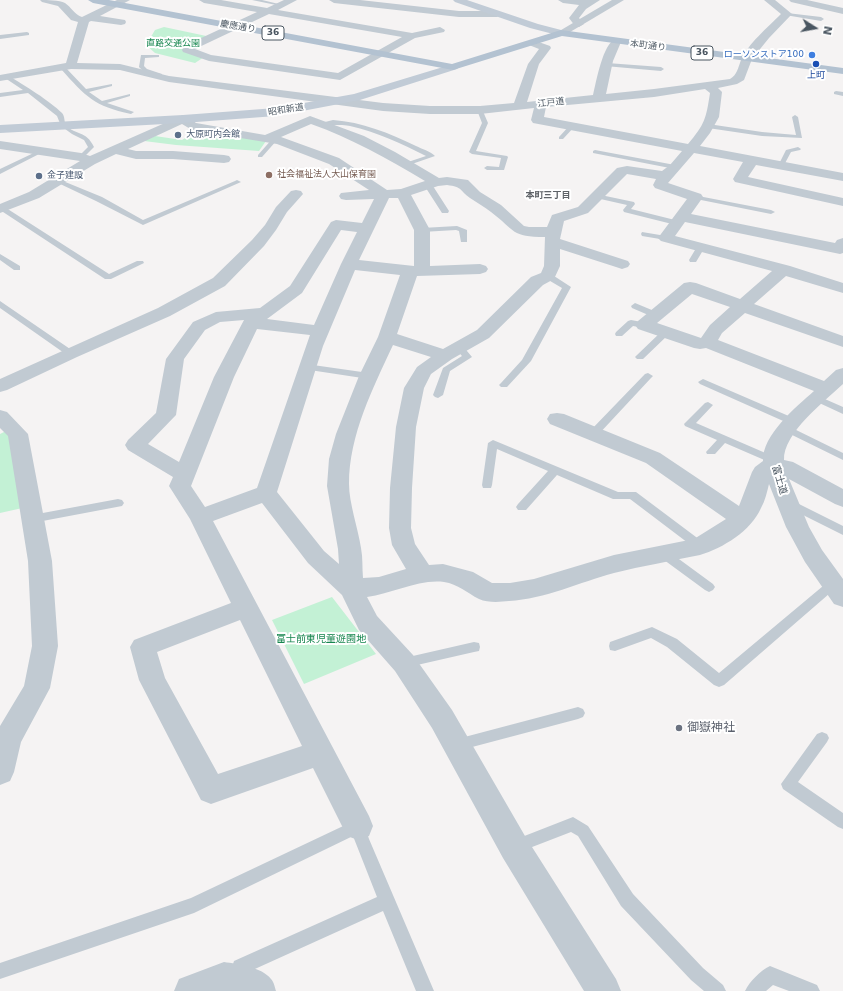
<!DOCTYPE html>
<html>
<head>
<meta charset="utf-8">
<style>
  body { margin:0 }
  #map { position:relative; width:843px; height:991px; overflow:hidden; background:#f5f3f3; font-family:"DejaVu Sans",sans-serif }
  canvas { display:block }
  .north { position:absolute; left:795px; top:8px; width:40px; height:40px; -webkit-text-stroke:3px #fff; paint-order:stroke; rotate:101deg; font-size:11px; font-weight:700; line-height:16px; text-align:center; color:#4a5661 }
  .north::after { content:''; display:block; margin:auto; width:14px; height:18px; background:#4a5661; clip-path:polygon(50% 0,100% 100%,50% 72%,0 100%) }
</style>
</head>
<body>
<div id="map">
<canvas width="843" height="991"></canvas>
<div class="north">N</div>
</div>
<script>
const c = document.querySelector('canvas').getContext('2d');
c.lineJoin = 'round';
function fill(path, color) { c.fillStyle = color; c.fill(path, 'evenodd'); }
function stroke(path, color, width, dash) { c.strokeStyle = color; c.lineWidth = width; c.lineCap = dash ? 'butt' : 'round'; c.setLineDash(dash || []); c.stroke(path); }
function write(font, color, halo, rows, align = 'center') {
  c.font = font + ' "DejaVu Sans","Noto Sans JP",sans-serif'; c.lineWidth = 4; c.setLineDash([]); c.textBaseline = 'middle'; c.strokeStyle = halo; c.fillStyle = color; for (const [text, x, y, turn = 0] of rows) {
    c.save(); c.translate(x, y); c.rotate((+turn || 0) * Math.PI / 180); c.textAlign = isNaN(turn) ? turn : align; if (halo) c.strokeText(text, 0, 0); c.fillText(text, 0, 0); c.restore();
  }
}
fill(new Path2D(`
  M164 27 211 37 188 48 204 57 195 63 155 53 146 45 155 30Z
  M197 131 266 141 259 151 176 145 144 141 155 136 182 140Z
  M6 431 15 443 27 507 0 513V434Z
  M332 597 376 654 304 684 272 620Z`), '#c3f1d5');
fill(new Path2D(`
  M252 0H262L283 5 281 6Z
  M787 13 821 17 824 19 821 21 785 15Z
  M27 32 29 33V35L0 39V35Z
  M141 55H159V57L145 58 144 66 147 69 162 74V76L143 71 139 67Z
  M607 63 661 67 664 69 661 71 605 66V64Z
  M61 67H65L86 89 112 84V86L89 92 102 101 130 94V96L107 103 134 112 131 114C94 106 86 97 61 69Z
  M5 76H9C24 85 50 101 62 113 65 116 64 122 66 125 76 136 86 130 94 147L83 158H79V156L88 147 84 140 72 134 61 126 57 116 28 93 0 97V93L23 90 5 78Z
  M836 91 843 92V96L834 94V92Z
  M478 109H482L488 123 476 151 507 156 508 157 504 170H487L484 168 487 166 499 167 501 158 472 154 469 152 482 123 477 110Z
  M795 115 798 117 802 138 762 136 708 128 705 126 708 124 762 132 796 135 792 117Z
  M333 120C362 122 389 133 416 146 422 149 430 151 435 156L409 165H405V163L426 156C402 144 377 132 350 126 343 124 320 126 317 124Z
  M570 125 575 126 563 139H559V137Z
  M273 138 278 139 262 157H258V155Z
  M798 147 801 149 800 150 791 152 783 167H779L778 166 786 150Z
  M40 150 45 151 0 174V169Z
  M595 150 675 165 678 167 675 169 593 153V151Z
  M58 179 102 197 143 220 235 181 237 180 241 182 143 225 96 201 56 182 54 181Z
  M425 183H431L449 211 448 213H442L424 185Z
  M596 194 634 202 635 204 631 209 679 221 680 223 676 225 624 212 623 210 627 205 596 198Z
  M693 195 771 210 775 212 771 214 696 199H693Z
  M3 206 109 274 137 261H143L144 263 111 279H105L0 210V207Z
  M457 226 467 230V242H461L459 231 456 230 422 232 418 230 422 228Z
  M642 232 666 236 670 238 666 240 642 236 641 234Z
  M698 245H704L705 247 696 262H690L689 260Z
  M0 254 20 266V270H14L0 260Z
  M545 274H551L571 287 531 361 507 387H501L499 385 501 383 522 360 562 288 545 278 544 276Z
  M0 301 73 351 75 353 73 355H67L0 308Z
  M635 303 659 313 660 315 656 318 653 317 632 308 631 306Z
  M631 320 647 323 648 325 644 328 633 326 622 336H616L615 334 616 332 628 321Z
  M665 330 669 333 668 335 643 359H637L635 357 637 355 662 331Z
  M459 344 462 345 472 357 450 371 443 395 438 398 435 397 433 395 443 368 462 356 454 347Z
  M306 364 369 373 374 376 369 379 303 369 301 367Z
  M648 373 653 376 651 378 597 436H589L588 434 589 432 645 374Z
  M703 379 798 420 799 422 798 424H790L700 384 698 382Z
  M818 396 843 407V414L815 401 813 399Z
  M708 402 713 405 696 423 777 458 778 460 777 462H769L725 443 715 454H707L706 452 717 440 685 426 684 424 705 403Z
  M788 426 843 453V460L784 431 783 429Z
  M493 440 618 492H636L704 543 706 546 704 549 700 550 696 549 630 499H613L557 475 526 510H518L516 507 518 504 548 471 497 449 492 485 491 488H483L482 485 488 443Z
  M118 499 122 500 124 503 122 506 32 523 28 522 26 519 28 516 32 515Z
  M789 499 843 526V535L785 506 783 503 785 500Z
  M664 550 668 551 713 584 715 587 713 590 709 592 705 590 660 557 658 554 660 551Z
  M833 579 837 581 839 584 837 587 724 685 719 687 714 685 667 647 651 638 615 651 610 650 609 646 610 642 652 627 677 639 719 673 829 581Z
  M474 642 479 643 480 647 479 651 474 652 404 668 399 667 397 663 399 659 404 658Z
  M578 707 583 709 585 713 583 717 578 719 457 751 452 749 450 745 452 741 457 739Z
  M822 732 827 734 829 738 827 742 798 782 843 813V829L838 827 783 789 781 784 817 734Z
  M573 817 588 826 633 894 703 968 723 985 726 991H704L691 980 621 906 578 836 571 832 514 854 509 852 506 847 509 842Z
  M358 819 363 821 369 839 434 991H416L383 911 246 973 240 975 234 973 232 967 234 961 377 897 353 836 194 913 0 979V963L191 898Z
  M770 966 817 985 820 991H789L773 985 766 991H745C750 981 760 971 770 966Z`), '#c1cad2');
fill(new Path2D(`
  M40 0C48 0 59 0 65 3 71 7 75 15 82 17L117 0H130L100 16 125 20 126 22 125 24 121 25 91 21 89 22 77 63 120 64 169 76 383 103 430 106H480L514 103 528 64 539 49 529 45 528 43 533 40 550 46 551 48 539 64 527 102 593 95C596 83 603 42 616 39L621 42 613 61 606 94 654 89 730 79C737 75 738 68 741 60 748 44 768 27 781 14L764 0H775L792 14 769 38 752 59 744 80 737 84 718 88 722 92 719 117 710 133 700 146 843 173V181L756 165 748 177 843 198V206L735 182 733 179 743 162 694 153 668 183 701 194 703 197 691 214 835 243 837 240 843 238V253L840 254 685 222 675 236 790 266 843 283V293L786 276 754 304 843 336V347L745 313 722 333 718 340 824 381 836 370 843 368V384C825 401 783 433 784 460L793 462 843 489V507L835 504 789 479 809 527 822 550 843 579V607L834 604 805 562 786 527 769 484C767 492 765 501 761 508 751 531 723 548 700 555 671 561 642 566 614 573 580 582 545 599 509 601 500 602 488 603 479 599 467 593 458 584 444 582 418 579 392 594 367 597L377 616 413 655 452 710 525 836 616 979 621 991H584L503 858 432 728 395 671 359 630 342 595 308 563 262 503 213 521 369 816 373 826 369 836 358 840 347 836 313 768 211 804 201 800 139 680 130 647 134 640 231 603 190 519 169 486 173 477 128 450 125 445 128 440 156 413 166 359 193 322 216 312 260 308 290 286 331 222 336 220 362 223 374 199 346 200 341 199 339 196 341 193 369 190 329 164 277 144 192 130 182 124 128 149 136 151H173L224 155 229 156 231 159 229 162 224 163 173 159H136L116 154 95 164 39 198 0 213V204L29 192 80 161 0 149V141L81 153 90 156 183 115 187 116 196 123 265 135 310 116 364 136 395 152 439 178 447 177 468 180 480 192 501 205 524 226 529 227H547L552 215 578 207 617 168 627 166 662 171 670 165 682 151 533 123 531 120 534 108 480 114H430L383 111 169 82 120 70 71 69 0 81V75L66 63 78 22 71 20 58 6 42 2ZM705 89 710 93C706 119 705 124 688 144L544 117 546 107 654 97ZM311 124C351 138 388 159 425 181L401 189 387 190 339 158 281 137ZM627 174 656 179 653 185 655 188 687 199 658 238 661 241 772 271 740 299 696 283 690 282 684 283 638 321 635 325 638 329 694 348 700 349 706 348 814 391C796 407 762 435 763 461L755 467 752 472 739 506 660 453 564 414 557 413 550 414 547 419 550 424 646 463 726 519 694 539 614 555 534 579 510 583H492L473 572 443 564 429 565 415 544 411 528 412 488 416 427 424 388 431 374 452 359 489 338 543 285 554 279 560 266V249L616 267 622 269 628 267 630 264 628 261 560 239 564 221 588 213ZM447 185C463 187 459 190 470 198 477 203 485 207 491 212 516 231 511 237 545 237L544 266 541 273 531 277 477 330 443 349 397 334 417 276 480 274 486 272 488 269 486 266 480 264 430 266V230L411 195 438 186ZM389 198H398L414 230V266L359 260ZM341 230 357 232 341 264 314 325 267 319 302 293ZM355 270 400 275 378 337 359 376 336 434 329 459 327 486 338 549 339 564 324 551 277 492 323 346ZM692 294 730 307 710 325 701 338 657 323ZM244 320 214 377 179 462 148 444 176 415 184 359 205 330 220 322ZM257 329 310 335 257 488 205 507 191 486 234 377ZM393 345 431 357 417 367 404 388 396 427 390 488 389 528 392 545 406 569 379 577 363 578C362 568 363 558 361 548 358 528 349 503 349 484 349 435 373 388 393 345ZM240 620 302 746 218 774 165 678 157 652Z
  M199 0H221L267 8 284 0H297L278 10 412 33 440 27 445 30 444 32 415 38 340 80 209 61 183 52 182 50 184 46 257 12 204 3ZM269 14 402 37 338 73 211 55 195 49Z
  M329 0H360L459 11H497L502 14 497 17H459L334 3Z
  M558 0H600L586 9 579 18 584 24 579 27 575 26 569 18 579 5 563 3Z
  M789 0H807L843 8V14L791 2Z
  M296 190 301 191 303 194 287 212 276 230 264 246 225 286 170 316 77 357 7 390 0 392V379L158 308 213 278 252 240 265 225 276 207 291 191Z
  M0 410 7 412 28 434 52 561 58 646 50 688 21 742 14 772 10 781 0 785V726L24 686 32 646 28 561 8 436 0 428Z
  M224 962C238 964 262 967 271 979 274 982 275 988 276 991H174L179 979Z`), '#c1cad2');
fill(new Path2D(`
  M612 0H624L565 35H557L556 33Z`), '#c1cad2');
fill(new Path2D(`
  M453 0H467L538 24 565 31 566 33 561 36 530 28 455 2Z
  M453 64 459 67 457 69 360 100 276 116 183 123 0 133V125L183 115 276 108 354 94Z`), '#c1cbd6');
fill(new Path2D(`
  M88 0H109L452 64 561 30 843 68V74L562 36 453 70 93 3Z`), '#b3c2d1');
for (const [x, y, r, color] of [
  [812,55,4,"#3f7fe0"],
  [816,64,4,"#1a4fb4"],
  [178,135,4,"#5c6f8a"],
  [269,175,4,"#8d6e63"],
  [39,176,4,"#5c6f8a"],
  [679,728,4,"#6b7280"]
]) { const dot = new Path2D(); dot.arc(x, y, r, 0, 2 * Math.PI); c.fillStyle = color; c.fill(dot); stroke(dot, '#fff', 1.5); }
write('9px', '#4a5661', '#fff', [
  ["慶應通り",238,27,10],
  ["本町通り",648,46,7],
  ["江戸道",551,103,-6],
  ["昭和新道",286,110,-9]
]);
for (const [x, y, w] of [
  [273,33,22],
  [702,53,22]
]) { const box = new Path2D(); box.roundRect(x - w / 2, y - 7, w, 14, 3); c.fillStyle = '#fff'; c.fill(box); stroke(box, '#4a5661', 1); }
write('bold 9px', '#4a5661', null, [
  ["36",273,33],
  ["36",702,53]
]);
write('9px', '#17864f', '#fff', [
  ["直路交通公園",173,44]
]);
write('9px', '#366cbe', '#fff', [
  ["ローソンストア100",804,55]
], 'right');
write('9px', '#164399', '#fff', [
  ["上町",816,76]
]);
write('9px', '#4e5e75', '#fff', [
  ["大原町内会館",186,135],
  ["金子建設",47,176]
], 'left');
write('9px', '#785e54', '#fff', [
  ["社会福祉法人大山保育園",277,175]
], 'left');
write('bold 9px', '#5f6368', '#fff', [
  ["本町三丁目",548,196]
]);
write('10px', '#4a5661', '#fff', [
  ["富士道",779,480,74]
]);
write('10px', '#17864f', '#fff', [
  ["富士前東児童遊園地",321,639]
]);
write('12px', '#5b616d', '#fff', [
  ["御嶽神社",687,728]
], 'left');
</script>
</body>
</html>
